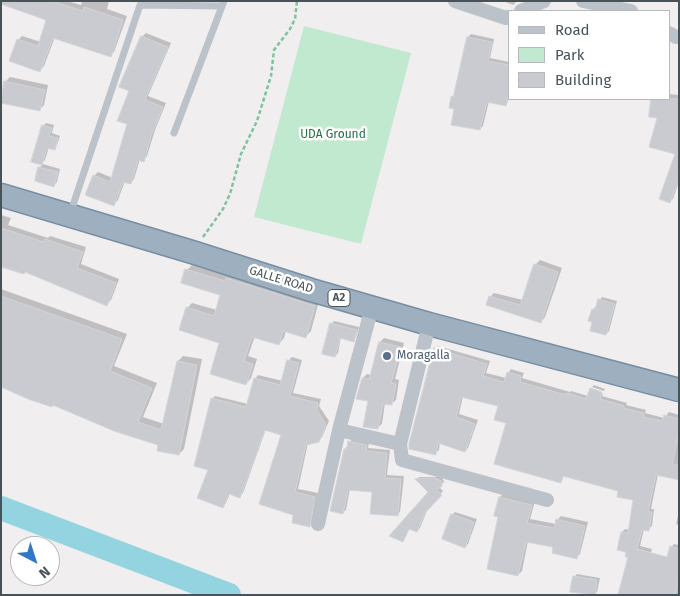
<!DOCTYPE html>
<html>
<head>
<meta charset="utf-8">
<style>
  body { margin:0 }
  #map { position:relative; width:680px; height:596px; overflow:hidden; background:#f0eeee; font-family:"Fira Sans",sans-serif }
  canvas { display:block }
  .frame { position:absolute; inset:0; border:2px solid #485259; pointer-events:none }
  .legend { position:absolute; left:508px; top:10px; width:162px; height:90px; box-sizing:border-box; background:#fff; border:1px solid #b6babd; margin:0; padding:6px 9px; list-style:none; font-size:15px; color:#485259 }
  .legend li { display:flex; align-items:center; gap:10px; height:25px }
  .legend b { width:25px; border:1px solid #b6babd }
  .north { position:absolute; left:10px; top:536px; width:50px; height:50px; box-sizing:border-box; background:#fff; border:1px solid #b6babd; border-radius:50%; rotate:140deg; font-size:14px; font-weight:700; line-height:20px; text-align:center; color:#485259 }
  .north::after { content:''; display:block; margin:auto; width:18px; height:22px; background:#2f78c8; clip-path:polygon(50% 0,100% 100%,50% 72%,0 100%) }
</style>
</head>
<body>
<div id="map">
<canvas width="680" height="596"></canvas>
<div class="frame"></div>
<ul class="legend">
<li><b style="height:6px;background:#bbc2c9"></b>Road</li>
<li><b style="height:14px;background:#c1e9cf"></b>Park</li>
<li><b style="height:14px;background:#c9cbd0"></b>Building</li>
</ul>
<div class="north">N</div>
</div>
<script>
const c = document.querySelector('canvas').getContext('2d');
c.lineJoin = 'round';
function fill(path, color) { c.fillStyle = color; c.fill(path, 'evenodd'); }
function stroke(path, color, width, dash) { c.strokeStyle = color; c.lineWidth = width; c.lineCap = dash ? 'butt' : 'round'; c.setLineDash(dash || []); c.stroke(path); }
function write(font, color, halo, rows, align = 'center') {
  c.font = font + ' "Fira Sans",sans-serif'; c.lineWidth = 5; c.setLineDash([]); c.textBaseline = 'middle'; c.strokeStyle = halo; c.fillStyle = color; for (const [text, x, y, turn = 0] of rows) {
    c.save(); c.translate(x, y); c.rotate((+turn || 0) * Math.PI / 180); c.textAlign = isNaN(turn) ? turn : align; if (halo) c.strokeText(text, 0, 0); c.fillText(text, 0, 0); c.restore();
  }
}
fill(new Path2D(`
  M304 26 411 53 361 244 254 217Z`), '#c1e9cf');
fill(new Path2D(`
  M20 1H67L81 5 82 1H109L107 9 127 16 114 52 110 56 55 37 44 66 40 70 18 40 22 36 41 42 47 20Z
  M503 1H517L513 5Z
  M146 33 171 43 148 96 166 103 155 130 147 156 144 160 140 159 134 179 131 183 125 181 118 200 114 204 94 176 98 172 113 178 128 124 130 90 142 37Z
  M471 34 494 39 490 58 509 62 508 102 505 105 489 101 483 126 480 129 455 108 452 97 454 95 468 37Z
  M10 77 48 85 44 105 40 109 1 101 5 82Z
  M669 94 679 95V182L673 199 670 201 677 153 659 117 650 116 652 99H669Z
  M46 123 54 125 52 133 60 136 57 145 54 148 49 147 45 160 42 163 43 126Z
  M43 164 60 169 57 182 54 185 36 180 40 167Z
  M1 215 11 218 8 225 48 238 50 236 86 247 81 264 119 279 111 300 107 304 25 271 1 266Z
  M540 260 562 268 545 317 541 322 490 297 494 293 523 300 535 265Z
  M192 265 229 276 232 274 319 301 311 331 306 336 286 330 284 338 279 344 255 336 248 356 257 359 251 378 246 384 221 342 187 308 192 303 217 310 222 294 187 270Z
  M1 289 127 334 114 366 157 383 143 417 164 424 178 361 183 356 202 359 184 449 179 454 159 444 1 386Z
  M602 297 617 301 609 331 606 334 594 321 593 310Z
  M334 321 359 327 356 337 353 340 341 337 338 353 335 356 331 324Z
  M384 338 404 343 395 379 399 380 396 400 391 404 385 403 382 424 377 428 363 378 367 374 371 375 380 342Z
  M438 346 490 361 486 373 506 378 508 373 511 369 524 373 522 378 570 392 571 391 588 396 591 390 603 394 602 396 627 403 626 405 646 410 645 413 664 418 669 412 679 415V476L658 474 651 509H654L652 526 648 529H644L640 546 652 549 639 595 630 557 622 532 625 529 630 530 634 499 619 491 565 475 560 481 507 422 499 405 463 396 459 414 478 420 468 448 465 451 440 442 439 450 435 453V349Z
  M292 357 302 360 293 393 321 399 319 406 329 421 322 437 318 441 308 443 298 489 318 493 313 522 309 525 295 514 283 435 266 429 243 493 239 496 230 493 226 503 223 506 210 469 212 399 215 396 248 404 255 379 258 375 283 381 288 361Z
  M594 385 605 389 604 391 592 387Z
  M352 439 369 443 368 448 390 450 387 475 404 476 400 512 397 515 373 491 350 488 346 510 343 512 345 449Z
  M419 477H442L444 482 439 487 443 491 428 508 420 528 417 531 410 528 403 541 391 536 430 492 417 479Z
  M504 493 535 501 530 519 556 524 557 520 561 516 588 522 580 554 576 558 555 546 528 541 522 571 518 575 500 516 495 515 500 497Z
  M455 512 477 519 468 544 465 547 452 515Z
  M679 512V525L676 524Z
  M674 544 679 545V595H659L671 547Z
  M577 574 600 578 597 592 594 595 574 577Z`), '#0003');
stroke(new Path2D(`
  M1 508 229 595`), '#94d3e0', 24);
const building = new Path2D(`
  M1 1H52L83 11 84 7 123 20 111 57 53 38 40 72 9 61 17 39 38 46 46 20 1 4Z
  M141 36 168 47 145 100 163 107 151 136 144 162 138 160 131 184 123 182 114 206 85 195 93 175 110 182 127 124 117 121 129 91 119 87Z
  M467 37 492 42 488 61 509 65V91L506 106 487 102 480 130 451 125 454 109 449 108 451 96 453 97Z
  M4 81 45 90 40 111 1 103Z
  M651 99H679V180L670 203 659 199 675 154 649 147 657 118 649 117Z
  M42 125 52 128 49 136 58 138 55 150 47 148 42 165 31 162Z
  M38 167 58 172 54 187 35 181Z
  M1 228 44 242 45 239 83 252 77 268 116 283 107 306 25 272 24 274 1 267Z
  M534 264 558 272 541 323 486 305 489 296 520 305Z
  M185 269 225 281 226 278 315 306 306 338 283 331 279 345 252 337 244 361 253 364 246 385 210 374 219 343 179 330 186 307 214 316 220 295 181 283Z
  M1 296 122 339 110 371 152 388 138 422 161 430 177 361 197 365 179 455 157 451 158 445 114 431 53 405 52 407 28 399 1 387Z
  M598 299 615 304 606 335 590 331 592 322 588 321 592 309 595 310Z
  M330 323 357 330 354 342 340 338 335 357 322 354Z
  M379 342 401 347 391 383 396 384 392 405 383 404 378 429 363 427 368 401 356 399 362 378 369 379Z
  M434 348 487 364 483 376 504 382 507 372 521 376 520 382 566 395 567 393 586 399 590 388 602 392 600 399 624 406V408L644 413 643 417 662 421 664 415 679 419V432L672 465H679V480L656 475 648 512H652L649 531 642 530 637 549 667 557 670 546 679 549V579L675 595H618L628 557H625L626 552 617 550 621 532 628 533 633 500 617 497 618 491 563 476 561 483 494 464 506 423 494 420 498 406 461 397 456 417 475 424 465 452 438 443 436 455 409 449V444Z
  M287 360 299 363 290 396 318 403 317 410 326 425 319 442 306 445 295 492 315 497 310 527 292 523 293 515 259 504 281 435 265 430 240 498 229 494 223 508 197 498 208 470 194 466 211 398 246 407 254 378 280 385Z
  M348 441 367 445 366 451 387 453 385 478 401 479 398 516 370 514 372 492 348 490 343 514 330 511 344 449H347Z
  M435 478 441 481 442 486 437 490 442 495 425 513 417 532 409 529 403 542 389 536 428 492 415 479Z
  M499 497 532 505 527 523 554 528 556 519 585 526 577 559 552 553 553 547 526 542 518 576 487 569 498 517 494 516Z
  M451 514 474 522 465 548 442 539Z
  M573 576 597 580 595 595 570 592Z`);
fill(building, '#c9cbd0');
stroke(building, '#d2d4d8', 1);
const trunk = new Path2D(`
  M1 195 192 252 311 290 429 324 679 390`);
stroke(trunk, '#778da2', 25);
stroke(new Path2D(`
  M203 237 223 209 230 194 241 154 257 121 271 76 274 50 290 29 295 19 297 1`), '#7ec29e', 2.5, [4, 2.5]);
stroke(new Path2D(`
  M174 133 224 1
  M70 214 140 5 222 6`), '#bbc2c9', 7);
stroke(new Path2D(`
  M455 1 506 18 509 17
  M583 1 631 11
  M521 11 544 1
  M669 33 676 37H679
  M339 430 400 444 429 324
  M400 444 402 460 547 500
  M318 524 340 426 372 307`), '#bbc2c9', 14);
stroke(trunk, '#9eb0c0', 22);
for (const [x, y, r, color] of [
  [387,356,5,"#5c6f8a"]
]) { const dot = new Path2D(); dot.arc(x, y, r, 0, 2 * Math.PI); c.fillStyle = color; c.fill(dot); stroke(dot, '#fff', 2); }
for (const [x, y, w] of [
  [339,298,22]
]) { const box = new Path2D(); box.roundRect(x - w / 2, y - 8.5, w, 17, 4); c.fillStyle = '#fff'; c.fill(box); stroke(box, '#485259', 1); }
write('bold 11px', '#485259', null, [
  ["A2",339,298]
]);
write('12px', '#227147', '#fff', [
  ["UDA Ground",333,135]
]);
write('12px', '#485259', '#fff', [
  ["GALLE ROAD",281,280,17]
]);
write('12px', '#4e5e75', '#fff', [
  ["Moragalla",397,356]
], 'left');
</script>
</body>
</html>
